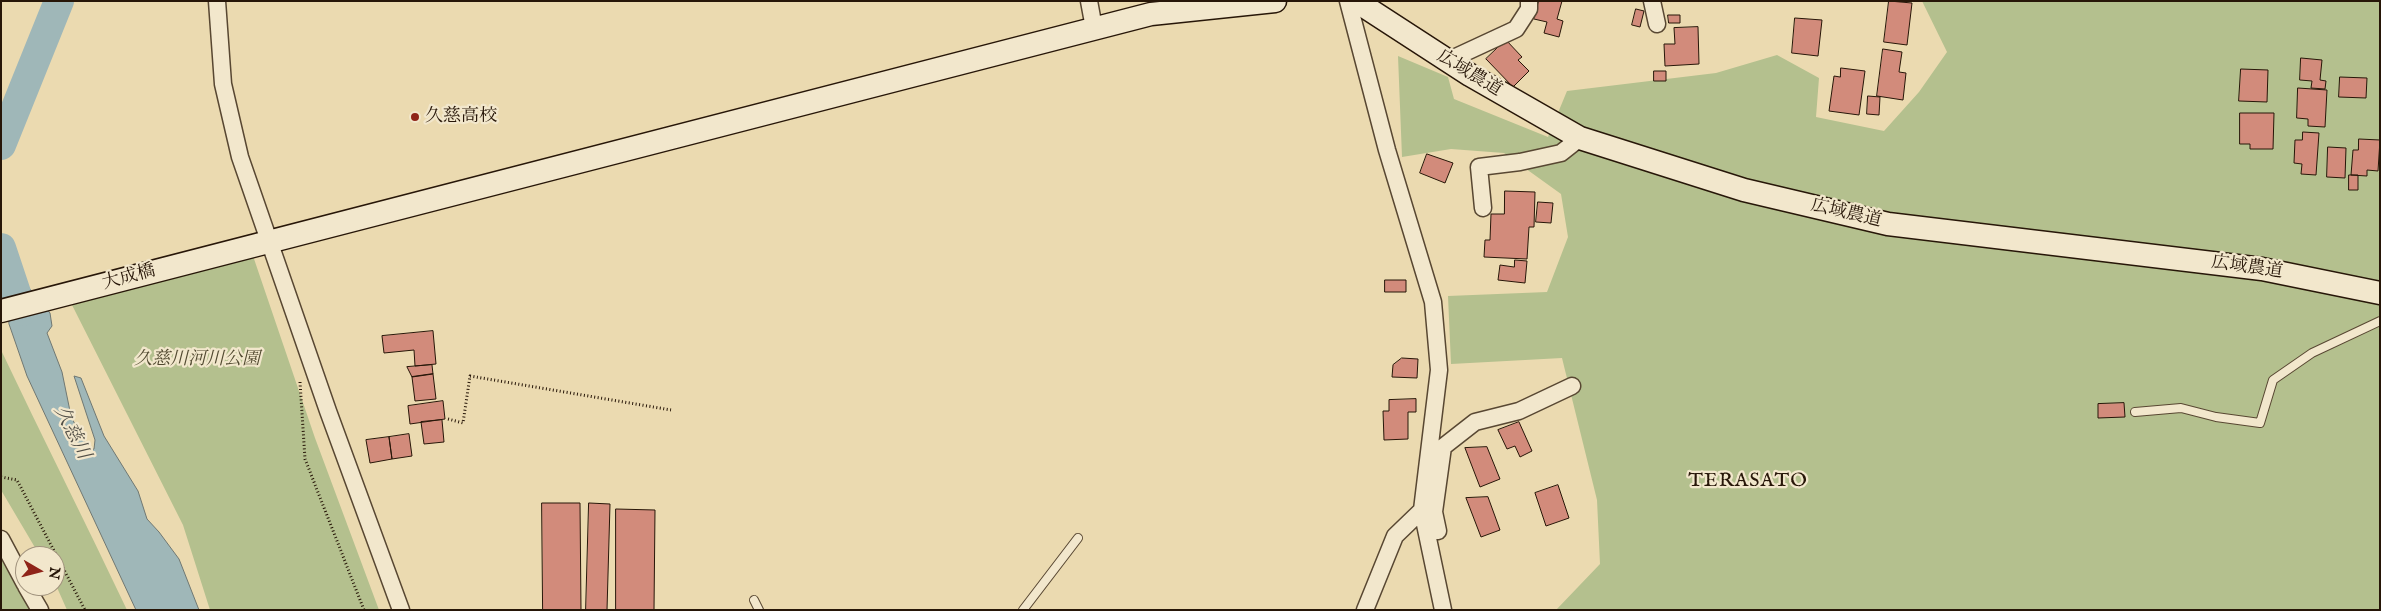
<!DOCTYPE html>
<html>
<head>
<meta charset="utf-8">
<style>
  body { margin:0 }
  #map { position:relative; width:2381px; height:611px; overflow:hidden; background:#ebdab0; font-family:"IM FELL English",serif }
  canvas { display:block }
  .frame { position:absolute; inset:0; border:2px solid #271608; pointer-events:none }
  .north { position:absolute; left:15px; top:546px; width:50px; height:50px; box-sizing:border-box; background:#f2e7cc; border:1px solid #a1937e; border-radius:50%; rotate:98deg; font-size:14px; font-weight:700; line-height:20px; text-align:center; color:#271608 }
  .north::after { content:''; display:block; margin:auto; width:18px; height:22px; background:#8f2418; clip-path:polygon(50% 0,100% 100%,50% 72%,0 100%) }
</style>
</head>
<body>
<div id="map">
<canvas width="2381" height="611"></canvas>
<div class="frame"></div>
<div class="north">N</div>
</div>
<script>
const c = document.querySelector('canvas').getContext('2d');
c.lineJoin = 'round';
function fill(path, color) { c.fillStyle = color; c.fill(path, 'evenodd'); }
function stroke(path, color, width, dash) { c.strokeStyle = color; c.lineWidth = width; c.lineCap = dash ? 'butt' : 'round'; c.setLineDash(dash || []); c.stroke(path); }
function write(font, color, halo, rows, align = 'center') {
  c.font = font + ' "IM FELL English","Noto Serif JP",serif'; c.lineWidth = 4.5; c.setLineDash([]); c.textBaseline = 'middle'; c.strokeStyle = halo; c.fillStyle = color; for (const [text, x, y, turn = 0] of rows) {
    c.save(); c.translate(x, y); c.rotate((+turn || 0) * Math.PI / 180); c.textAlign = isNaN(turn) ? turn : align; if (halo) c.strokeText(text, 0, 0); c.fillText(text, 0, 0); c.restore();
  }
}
fill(new Path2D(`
  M1922 1H2380V610H1556L1600 564 1597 500 1562 358 1451 364 1448 296 1547 292 1568 237 1561 194 1504 153 1451 149 1402 157 1398 56 1448 77 1454 99 1548 137 1567 91 1716 73 1777 55 1819 78 1816 117 1884 131 1919 92 1947 52Z
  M252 253 315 438 379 610H210L183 525 71 303Z
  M1 350C42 437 86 523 127 610H67L55 583V556H40L1 490Z
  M1 557 31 610H1Z`), '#b4c08e');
const water = new Path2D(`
  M9 264 50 313 52 326 47 333 62 372 71 416 80 435 91 450 94 449 95 440 74 376 81 378 104 436 138 491 147 519 159 532 179 559 199 610H136L27 376 9 324Z`);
fill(water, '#9fb7b8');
stroke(water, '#6f7772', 1);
stroke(new Path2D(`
  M1 145 59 1
  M1 248 22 311`), '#9fb7b8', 30);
const building = new Path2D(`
  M1539 1H1562L1557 19 1563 21 1559 37 1544 33 1547 22 1534 19Z
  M1889 1 1912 3 1907 45 1884 42Z
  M1636 9 1644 11 1640 27 1632 25Z
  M1668 15H1680V23H1669Z
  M1795 18 1822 20 1818 56 1792 53Z
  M1698 27 1699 64 1665 66 1664 44H1675L1674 28Z
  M1506 40 1522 57 1518 60 1529 71 1513 87 1486 59Z
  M1883 49 1902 52 1899 72 1906 73 1903 100 1877 96Z
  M2301 58 2322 60 2320 80 2326 81 2325 89 2311 88 2312 81 2300 80Z
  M1841 68 1865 71 1859 115 1829 111 1834 76 1840 77Z
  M2241 69 2268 70 2267 102 2239 101Z
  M1654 71H1666V81H1654Z
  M2340 77 2367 78 2366 98 2339 97Z
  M2298 88 2327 90 2325 127 2308 126V119L2297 118Z
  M1868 96 1880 97 1879 115 1867 114Z
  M2240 113H2274L2273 149H2250V144H2240Z
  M2303 132 2319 133 2316 175 2301 174 2302 164 2294 163 2295 140H2302Z
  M2359 139 2380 140 2378 171 2367 170V176L2351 175 2353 150H2358Z
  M2328 147 2346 148 2345 178 2327 177Z
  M1427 154 1453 163 1445 183 1420 173Z
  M2349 175H2358V190H2349Z
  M1505 191 1535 192 1534 227H1529L1527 259 1484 257 1485 240H1490L1491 214H1504Z
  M1538 202 1553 203 1551 223 1536 222Z
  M1515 260 1527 261 1525 283 1498 280 1500 265 1514 267Z
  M1385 280H1406V292H1385Z
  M433 331 436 364 415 366 414 350 384 353 382 336Z
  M1402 358 1418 359 1417 378 1392 377 1393 365Z
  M432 365 433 374 412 377 407 367Z
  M433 374 436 399 415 401 412 377Z
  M1416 399V412H1408V439L1384 440 1383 411H1389V400Z
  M443 401 445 419 410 424 408 406Z
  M2124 403 2125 417 2098 418V404Z
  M442 420 444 442 424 444 421 422Z
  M1519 422 1532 451 1520 457 1515 446 1507 449 1498 430Z
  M409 434 412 456 392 459 389 437Z
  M389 437 392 459 370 463 366 440Z
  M1487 447 1500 479 1480 487 1465 448Z
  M1558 485 1569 518 1546 526 1535 493Z
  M1488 497 1500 530 1481 537 1466 498Z
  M542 503H580L581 610H543Z
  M589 503 610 504 607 610H586Z
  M616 509 655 510 654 610H616Z`);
fill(building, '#d28b7b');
stroke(building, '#271608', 1);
const lane = new Path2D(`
  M2135 412 2181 408 2216 417 2260 423 2273 380 2312 353 2380 321
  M754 600 759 610
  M1023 610 1078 538`);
const street = new Path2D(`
  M217 1 223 84 240 157 328 411 401 610
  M1089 1 1094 28
  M1348 1 1387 150 1433 302 1439 370 1422 510 1443 610
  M1652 1 1657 24
  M1447 61 1516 29 1529 9V1
  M1483 208 1479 167 1520 162 1561 153 1580 138
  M1438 531 1434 512 1443 447 1475 422 1519 411 1572 386
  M1 539 25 584
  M26 586 40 610
  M1365 610 1395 536 1422 510`);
const secondary = new Path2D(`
  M1356 1 1470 75 1580 138 1744 190 1888 224 2262 269 2380 293
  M1 311 1151 14 1275 1`);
stroke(lane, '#584732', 10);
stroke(street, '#584732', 19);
stroke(secondary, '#271608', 25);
stroke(new Path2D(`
  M300 382 305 459 364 610
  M448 419 463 423 470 376 671 410
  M1 477 17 480 85 610`), '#271608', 3, [1, 2.5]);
stroke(lane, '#f2e7cc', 8);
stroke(street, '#f2e7cc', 16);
stroke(secondary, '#f2e7cc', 22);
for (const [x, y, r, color] of [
  [415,117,5,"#8f2418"]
]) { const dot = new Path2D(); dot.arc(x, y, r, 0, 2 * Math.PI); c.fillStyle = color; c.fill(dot); stroke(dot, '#f2e7cc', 2); }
write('18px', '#271608', '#f2e7cc', [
  ["広域農道",1469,74,31],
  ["広域農道",1846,214,13],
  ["広域農道",2247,268,8],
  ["大成橋",129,278,-15]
]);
write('18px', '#271608', '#f2e7cc', [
  ["久慈高校",425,117]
], 'left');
write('italic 18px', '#514930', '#f2e7cc', [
  ["久慈川河川公園",197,360]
]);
write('italic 19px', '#514e46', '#f2e7cc', [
  ["久慈川",71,433,63]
]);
c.letterSpacing = '1px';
write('20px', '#271608', '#f2e7cc', [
  ["TERASATO",1748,482]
]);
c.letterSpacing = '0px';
</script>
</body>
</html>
